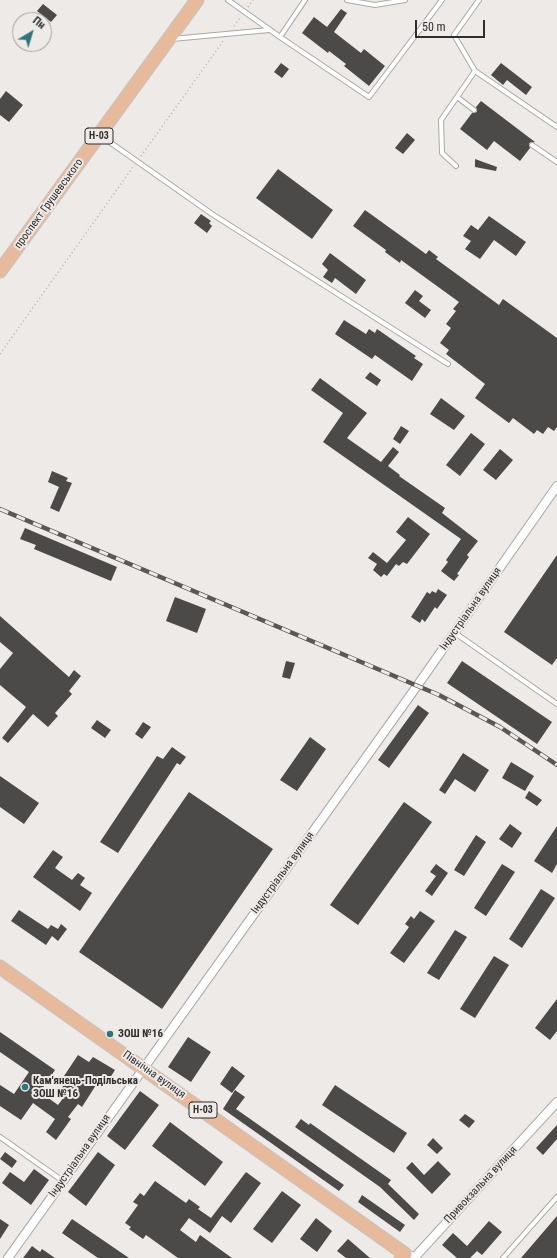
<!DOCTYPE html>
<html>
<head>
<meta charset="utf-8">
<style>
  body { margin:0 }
  #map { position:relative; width:557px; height:1258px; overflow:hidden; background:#edeae8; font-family:"Roboto Condensed",sans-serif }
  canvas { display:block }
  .north { position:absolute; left:12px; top:12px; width:40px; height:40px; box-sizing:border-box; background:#edeae8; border:1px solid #a19f9d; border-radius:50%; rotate:38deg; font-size:11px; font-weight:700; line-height:16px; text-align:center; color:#2f2e2d }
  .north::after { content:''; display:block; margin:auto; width:14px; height:18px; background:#2e767e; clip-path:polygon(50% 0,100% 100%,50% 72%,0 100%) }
  .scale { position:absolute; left:415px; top:20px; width:70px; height:18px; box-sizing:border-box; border:2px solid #2f2e2d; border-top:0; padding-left:5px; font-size:12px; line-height:14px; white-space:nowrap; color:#2f2e2d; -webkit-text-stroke:3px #edeae8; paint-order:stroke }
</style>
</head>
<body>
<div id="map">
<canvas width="557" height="1258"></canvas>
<div class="north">Пн</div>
<div class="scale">50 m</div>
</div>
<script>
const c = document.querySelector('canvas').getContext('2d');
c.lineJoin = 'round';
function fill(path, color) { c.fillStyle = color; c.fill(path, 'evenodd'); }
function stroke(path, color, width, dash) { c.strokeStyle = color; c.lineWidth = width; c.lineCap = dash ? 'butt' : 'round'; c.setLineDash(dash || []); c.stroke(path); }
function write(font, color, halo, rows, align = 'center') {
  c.font = font + ' "Roboto Condensed",sans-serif'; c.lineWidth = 4; c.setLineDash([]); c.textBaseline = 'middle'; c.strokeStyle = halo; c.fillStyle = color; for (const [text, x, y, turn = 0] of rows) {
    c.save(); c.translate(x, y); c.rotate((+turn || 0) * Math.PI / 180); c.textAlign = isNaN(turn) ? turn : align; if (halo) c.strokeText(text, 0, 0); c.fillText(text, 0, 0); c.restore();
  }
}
fill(new Path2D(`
  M43 4 57 15 51 22 37 11Z
  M341 9 347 13 334 32 361 53 364 49 385 66 369 86 344 66 346 64 329 51 328 53 302 33 314 17 327 27Z
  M281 63 289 69 282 78 274 72Z
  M501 63 532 87 526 95 507 80 503 85 491 75Z
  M6 91 23 105 9 122 0 115V99Z
  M481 101 535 142 529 143 530 148 520 161 494 141 487 150 460 129 472 113 477 112 476 107Z
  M407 133 415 140 403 154 395 148Z
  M475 159 497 167 496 171 475 167Z
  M278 169 333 210 312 239 256 198Z
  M365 210 426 254 429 250 438 257 436 259 499 305 503 299 557 338V427L554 431 548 427 543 434 537 430 534 434 513 418 509 423 475 398 485 384 446 354 449 350 440 343 451 328 446 324 456 311 453 309 459 302 401 260 400 263 385 252 386 250 353 226Z
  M201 214 211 221 209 223 212 226 207 233 194 223Z
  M489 216 526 242 516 256 494 240 480 259 465 249 471 241 463 236 471 225 478 230Z
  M330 253 366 280 356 294 335 278 332 283 323 277 328 270 322 264Z
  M415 290 423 296 419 301 431 310 425 318 405 303Z
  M344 320 366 334 369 329 375 333 377 329 416 356 414 358 423 364 412 381 375 355 372 359 335 334Z
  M370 372 381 380 377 386 365 378Z
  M320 378 367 413 347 438 381 462 393 447 399 452 388 466 400 475 399 476 445 508 442 513 478 541 467 555 469 557 457 574 459 575 454 581 441 571 448 562 446 560 461 539 323 442 343 413 311 390Z
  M441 398 465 416 454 430 430 414Z
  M401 426 409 431 400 444 393 439Z
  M471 433 485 444 460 476 446 465Z
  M500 449 513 460 496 480 483 470Z
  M52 471 68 478 66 481 72 483 59 512 50 508 59 487 48 482Z
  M408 517 430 534 407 564 403 562 399 566 396 564 387 576 384 574 381 577 373 570 377 564 368 558 373 552 387 563 406 540 396 532Z
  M25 528 117 567 111 581 34 549 36 545 20 539Z
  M557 555V658L552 665 504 632Z
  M438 589 447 595 437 609 435 607 425 622 422 619 420 623 411 617 427 592 430 594 432 591 436 593Z
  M175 597 206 609 197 633 166 621Z
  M0 616 69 677 74 670 81 676 69 691 72 694 55 713 58 716 48 727 33 714 8 743 2 738 26 707 0 685V669L13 653 0 642Z
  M286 661 295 663 290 679 282 677Z
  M462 661 552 722 537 744 447 683Z
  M418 705 429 713 389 768 378 760Z
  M97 720 111 730 105 738 91 728Z
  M143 722 151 727 142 739 135 734Z
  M310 737 326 749 297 791 280 780Z
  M172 747 186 757 180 765 177 763 118 853 100 842 157 756 163 759Z
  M463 753 489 770 475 792 455 779 445 794 439 790Z
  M511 762 534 776 525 791 502 778Z
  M0 776 39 803 24 824 0 807Z
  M529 791 542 800 537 806 525 798Z
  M189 792 273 849 162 1009 79 952Z
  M404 802 432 822 358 925 330 905Z
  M510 824 522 833 512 848 499 839Z
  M557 826V864L552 873 534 861Z
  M476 835 486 842 464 876 454 870Z
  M53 850 63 857 55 868 72 880 78 873 85 878 80 885 92 893 80 911 33 877Z
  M436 864 448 873 432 896 425 891 436 876 430 872Z
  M502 864 515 872 486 916 474 908Z
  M541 889 555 898 522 948 509 939Z
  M19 910 48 929 51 925 58 929 61 924 67 929 58 941 52 936 46 945 11 921Z
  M420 911 435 921 404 963 390 953 409 927 405 924 411 916 414 919Z
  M455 930 467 937 439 980 427 973Z
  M494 956 509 965 475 1018 460 1009Z
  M557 999V1031L550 1040 535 1028Z
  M0 1032 55 1070 40 1092 58 1105 67 1093 61 1089 68 1079 64 1076 78 1055 89 1062 93 1057 115 1070 110 1078 103 1074 82 1107 78 1104 68 1117 71 1119 56 1140 46 1132 55 1119 33 1103 21 1120 0 1106V1085L14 1094 29 1072 0 1052Z
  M188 1037 211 1052 191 1082 168 1067Z
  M232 1066 245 1076 232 1093 220 1084Z
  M335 1085 407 1133 394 1153 322 1105Z
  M235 1090 245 1097 236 1109 344 1185 339 1191 223 1109Z
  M140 1091 159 1105 125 1150 107 1136Z
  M465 1114 475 1121 469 1128 459 1120Z
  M301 1119 309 1125 310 1123 391 1180 388 1184 419 1214 414 1220 380 1187 295 1127Z
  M170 1122 223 1162 205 1186 152 1146Z
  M557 1125V1139L543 1155 536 1148Z
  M433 1138 443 1148 437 1154 427 1145Z
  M5 1152 17 1161 12 1168 0 1159Z
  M98 1152 115 1165 86 1206 68 1192Z
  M438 1161 451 1174 432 1194 406 1168 412 1162 424 1175Z
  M34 1169 49 1180 31 1205 2 1183 10 1172 24 1182Z
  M246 1172 261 1183 231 1223 222 1216 210 1233 189 1218 180 1230 196 1242 200 1235 232 1258H178L146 1235 143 1239 129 1229 131 1227 125 1223 138 1205 133 1202 140 1193 144 1196 155 1181 186 1203 189 1199 200 1207 198 1209 211 1218Z
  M282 1191 301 1205 272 1243 253 1229Z
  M362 1195 405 1225 400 1232 358 1202Z
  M557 1216V1258H521Z
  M316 1218 332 1231 317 1252 300 1239Z
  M0 1219 9 1225 0 1239Z
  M72 1219 129 1258H98L62 1233Z
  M489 1221 502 1232 482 1255 477 1251 470 1258H457L442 1245 453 1233 467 1246Z
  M348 1239 370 1258H346L337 1251Z
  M32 1246 40 1252 42 1249 55 1258H23Z`), '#4c4a49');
const lane = new Path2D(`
  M228 0 280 37
  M305 0 280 37 369 97 442 0
  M347 0 375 5 405 0
  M479 0 454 35 475 71 557 127
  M172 39 269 30
  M457 97 474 110
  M101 136 212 214 448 364
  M532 145 557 162
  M456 166 442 153 441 120 475 71
  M455 633 557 704
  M0 1137 63 1181
  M503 1258 557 1197`);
const street = new Path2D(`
  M405 1254 415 1257 557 1102
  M8 1258 417 686 557 486`);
const primary = new Path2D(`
  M0 271 197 0
  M0 967 405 1254 401 1258`);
stroke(lane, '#aba8a7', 6);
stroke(street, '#aba8a7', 10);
stroke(primary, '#c5c4c4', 15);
stroke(new Path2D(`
  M248 7 253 0
  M234 26 240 18
  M141 156 224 40
  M0 354 133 167`), '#b0aeac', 1.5, [1, 3]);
stroke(lane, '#fff', 4);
stroke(street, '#fff', 8);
stroke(primary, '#e6ba9b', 13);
const rail = new Path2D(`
  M0 509 439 695 500 727 557 765`);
stroke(rail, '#595857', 4.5);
stroke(rail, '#edeae8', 3, [9]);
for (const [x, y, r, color] of [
  [110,1034,4,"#2e767e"],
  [25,1087,4,"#2e767e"]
]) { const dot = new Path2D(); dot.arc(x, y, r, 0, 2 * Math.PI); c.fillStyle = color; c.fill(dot); stroke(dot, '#edeae8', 1.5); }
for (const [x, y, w] of [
  [99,136,28],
  [203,1110,28]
]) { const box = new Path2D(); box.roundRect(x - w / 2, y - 8, w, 16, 3); c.fillStyle = '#edeae8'; c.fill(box); stroke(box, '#2f2e2d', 1); }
write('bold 10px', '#2f2e2d', null, [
  ["Н-03",99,136],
  ["Н-03",203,1110]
]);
write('11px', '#2f2e2d', '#edeae8', [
  ["проспект Грушевського",49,204,-54],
  ["Індустріальна вулиця",471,609,-55],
  ["Індустріальна вулиця",283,873,-54],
  ["Північна вулиця",154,1075,35],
  ["Індустріальна вулиця",80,1156,-55],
  ["Привокзальна вулиця",481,1185,-47]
]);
write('bold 11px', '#2f2e2d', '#edeae8', [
  ["ЗОШ №16",118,1034],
  ["Кам'янець-Подільська",33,1081],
  ["ЗОШ №16",33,1094]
], 'left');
</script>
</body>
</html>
